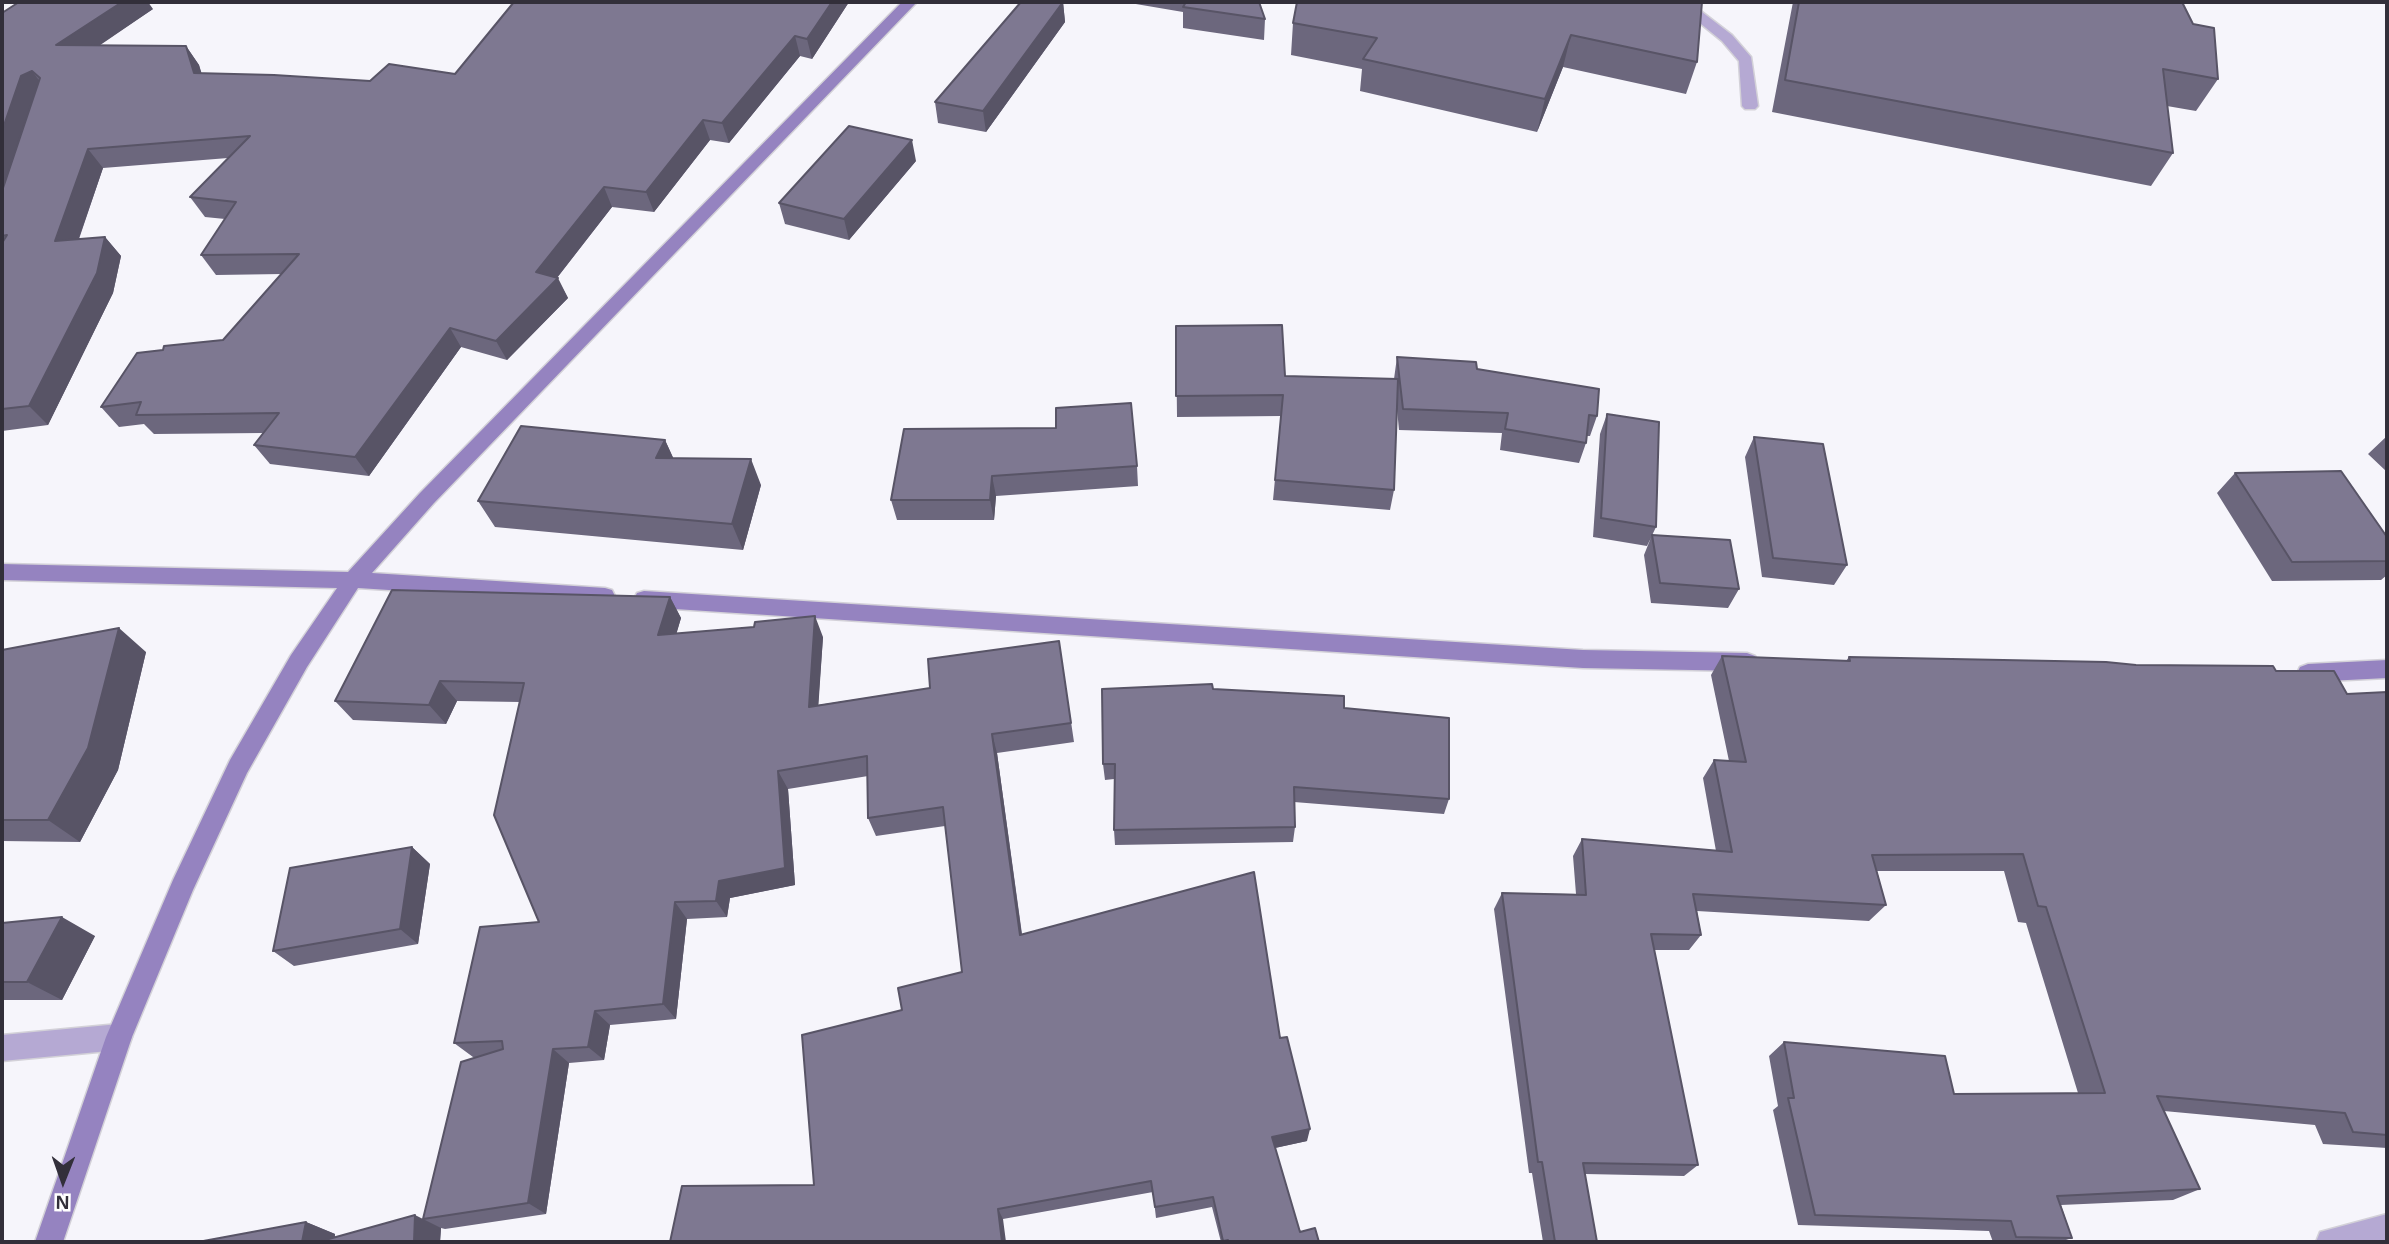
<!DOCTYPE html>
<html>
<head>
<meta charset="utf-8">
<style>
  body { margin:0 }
  #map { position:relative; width:2389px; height:1244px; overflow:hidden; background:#f6f5fb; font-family:Arial,sans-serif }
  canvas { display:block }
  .frame { position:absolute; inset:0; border:4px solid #322f3a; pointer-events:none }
  .north { position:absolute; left:28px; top:1146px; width:70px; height:70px; -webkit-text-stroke:5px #fff; paint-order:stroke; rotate:181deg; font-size:19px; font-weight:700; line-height:28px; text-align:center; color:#322f3a }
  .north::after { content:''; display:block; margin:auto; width:24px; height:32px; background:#322f3a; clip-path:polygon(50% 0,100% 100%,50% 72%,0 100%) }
</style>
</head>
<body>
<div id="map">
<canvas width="2389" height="1244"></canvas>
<div class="frame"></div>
<div class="north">N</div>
</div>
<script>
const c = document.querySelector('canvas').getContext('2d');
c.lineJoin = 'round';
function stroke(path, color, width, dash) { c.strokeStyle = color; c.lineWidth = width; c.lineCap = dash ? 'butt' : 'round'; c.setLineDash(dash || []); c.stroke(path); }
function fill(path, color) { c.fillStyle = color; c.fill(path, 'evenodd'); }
const lane = new Path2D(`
  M1674 2H1689L1732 35 1751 57 1758 106 1755 109H1745L1742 106 1739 61 1722 41Z`);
const street = new Path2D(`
  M119 1024 128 1028 132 1037 128 1046 119 1050 2 1061V1035Z
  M2387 1214V1242H2316L2320 1232Z`);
const secondary = new Path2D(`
  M902 2H917L434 503 372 573 605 588 612 590 615 596 612 602 605 604 358 588 307 667 247 773 193 890 132 1037 63 1242H35L106 1037 173 880 230 760 291 655 337 588 2 580V564L348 572 420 493Z
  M644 591 1583 650 1747 653 1755 656 1758 662 1755 668 1747 671 1583 668 644 607 637 605 634 599 637 593Z
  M2387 660V678L2308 682 2300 679 2297 673 2300 667 2308 664Z`);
stroke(lane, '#d3d1d8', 3);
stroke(street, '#d3d1d8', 3);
stroke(secondary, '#d3d1d8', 3);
fill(lane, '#b5a9d3');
fill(street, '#b5a9d3');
fill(secondary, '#9583c0');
fill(new Path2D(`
  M514 2H849L812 59 800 56 729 143 710 140 654 212 612 207 557 278 568 298 507 360 461 347 369 476 270 464 254 445 263 433 154 434 144 424 119 427 101 407 163 350 223 340 282 274 216 275 201 255 225 219 205 217 190 197 228 158 103 168 79 239 105 237 121 256 113 293 48 425 2 431V13L153 9 99 45 186 46 199 65 201 73 370 81 455 74Z
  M1063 2 1065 22 986 132 938 123 935 102Z
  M1124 2H1259L1265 19 1264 40 1183 28V12Z
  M1702 2 1697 62 1686 94 1563 67 1537 132 1360 91 1362 69 1291 55 1293 23Z
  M1793 2H2182L2218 79 2196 111 2167 106 2173 153 2151 186 1772 112Z
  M916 161 849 240 785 224 779 203Z
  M1176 326 1285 376 1394 379 1397 357 1477 369 1597 416 1590 436H1586V443L1579 463 1500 450 1502 433 1399 430 1397 409 1394 490 1390 510 1273 500 1281 416 1177 417Z
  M1607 414 1656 527 1647 546 1593 537 1600 434Z
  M904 429 1137 466 1138 486 996 496 994 520H897L891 500Z
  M2387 436V472L2368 454Z
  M1754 437 1847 565 1834 585 1762 577 1745 457Z
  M665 440 673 458 761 485 743 550 495 527 478 501Z
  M2235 473 2387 537V575L2381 580 2272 581 2217 493Z
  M1652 535 1739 589 1728 608 1651 603 1644 555Z
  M670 597 681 618 676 634 823 637 818 705 930 688 1059 641 1074 742 997 753 1022 934 1280 1038 1307 1141 1275 1148 1300 1232 1319 1242H1221L1212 1207 1156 1218 1153 1192 1003 1219 814 1185 902 1010 962 972 945 826 876 836 868 818V776L788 789 795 885 730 898 727 917 687 919 676 1019 610 1025 604 1060 569 1063 546 1214 445 1229 441 1228 440 1242H198L306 1222 335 1234V1237L423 1219 476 1057H473L454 1043 539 922 520 702 457 701 446 724 353 720 335 701Z
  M2 650 146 652 118 770 80 842 2 841Z
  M1722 656 1846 661 1849 657 2276 671 2347 694 2387 692V1148L2323 1144 2315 1125 2164 1111 2200 1189 2173 1200 2061 1205 2072 1238 2060 1242H1993L1989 1231 1798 1225 1773 1110 1778 1106 1769 1056 1784 1042 1954 1094 2078 1093 2026 923 2018 922 2004 871H1877L1886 905 1869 921 1697 911 1701 935 1689 950H1654L1698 1165 1684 1176 1585 1174 1597 1242H1543L1532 1173H1529L1494 909 1502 893 1576 894 1573 856 1582 839 1716 851 1703 778 1714 760 1729 761 1711 675Z
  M1213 689 1344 708 1449 799 1444 814 1294 802 1295 827 1293 842 1115 845 1114 830V779L1105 780 1103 764Z
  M412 847 430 864 418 944 294 966 273 951Z
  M2 923 95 936 62 1000H2Z`), '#6c677d');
fill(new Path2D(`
  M122 2H148L153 9 71 65 56 45Z
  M832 2H849L812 59 807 39Z
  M1063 2 1065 22 986 132 983 111Z
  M1571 35 1563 67 1537 132 1545 99Z
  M795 36 800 56 729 143 722 123Z
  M186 46 199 65 208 93 194 73Z
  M32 71 47 91 2 199V131L21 76Z
  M703 120 710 140 654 212 646 192Z
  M912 140 916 161 849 240 844 219Z
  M88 149 103 168 71 261 55 241Z
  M604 187 612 207 552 284 558 278 568 298 507 360 496 341 536 272Z
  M105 237 121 256 113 293 48 425 29 406Z
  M450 328 461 347 369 476 355 457Z
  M665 440 677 466 656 458Z
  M751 459 761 485 743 550 732 524Z
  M992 476 996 496 994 520 990 500Z
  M670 597 681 618 670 656 658 635Z
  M815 616 823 637 817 726 809 707Z
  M119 628 146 652 118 770 80 842 48 820Z
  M440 681 457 701 446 724 429 705Z
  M992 734 997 753 1024 951 1020 935Z
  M778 771 788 789 795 885 730 898 727 917 716 901 719 881Z
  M412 847 430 864 418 944 400 929Z
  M675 902 687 919 676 1019 663 1004Z
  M62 917 95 936 62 1000 27 982Z
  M595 1011 610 1025 604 1060 588 1047Z
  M553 1049 569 1063 546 1214 528 1203Z
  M1310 1129 1307 1141 1270 1149 1272 1137Z
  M998 1209 1003 1219 1006 1242H1002Z
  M415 1215 441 1228 440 1242H414Z
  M306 1222 335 1234 334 1242H302Z`), '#585466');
const building = new Path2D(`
  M19 2H122L56 45 186 46 194 73 274 75 370 81 389 64 455 74 514 2H832L807 39 795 36 722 123 703 120 646 192 604 187 536 272 558 278 496 341 450 328 355 457 254 445 279 413 136 415 141 402 101 407 137 353 163 350 164 346 223 340 299 254 201 255 236 202 190 197 250 136 88 149 55 241 105 237 97 273 29 406 2 409V243L7 235 2 236V191L40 78 32 71 21 76 2 131V13Z
  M1021 2H1063L983 111 935 102Z
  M1186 2H1259L1265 19 1183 7Z
  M1297 2H1702L1697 62 1571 35 1545 99 1363 59 1377 38 1293 23Z
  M1799 2H2182L2193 24 2214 28 2218 79 2163 69 2173 153 1785 80Z
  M849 126 912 140 844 219 779 203Z
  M1282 325 1285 376 1398 379 1394 490 1275 480 1283 395 1176 396V326Z
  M1397 357 1476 362 1477 369 1599 389 1597 416 1589 415 1586 443 1505 429 1508 413 1403 409Z
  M1131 403 1137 466 992 476 990 500H891L904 429 1056 428V408Z
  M1607 414 1659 422 1656 527 1601 518Z
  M521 426 665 440 656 458 751 459 732 524 478 501Z
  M1754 437 1823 444 1847 565 1773 558Z
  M2341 471 2387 537V561L2292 562 2235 473Z
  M1652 535 1730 540 1739 589 1660 583Z
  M392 590 670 597 658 635 754 627 755 622 815 616 809 707 930 688 928 659 1059 641 1071 723 992 734 1020 935 1254 872 1280 1038 1287 1037 1310 1129 1272 1137 1300 1232 1315 1228 1319 1242H1228V1240L1223 1241 1213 1197 1155 1207 1151 1181 998 1209 1002 1242H670L682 1186 814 1185 802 1035 902 1010 898 988 962 972 943 807 868 818 867 756 778 771 785 868 719 881 716 901 675 902 663 1004 595 1011 588 1047 553 1049 528 1203 423 1219 461 1062 503 1049 502 1041 454 1043 480 927 539 922 494 815 524 683 440 681 429 705 335 701Z
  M119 628 88 748 48 820H2V650Z
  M1722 656 1850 661 1849 657 2106 662 2136 665 2273 666 2276 671H2334L2347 694 2387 692V1135L2353 1132 2345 1113 2157 1096 2200 1189 2057 1196 2072 1238 2016 1237 2011 1221 1815 1215 1788 1098H1794L1784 1042 1945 1056 1954 1094 2105 1093 2046 907 2038 906 2023 854 1872 855 1886 905 1693 894 1701 935 1651 934 1698 1165 1583 1163 1597 1242H1555L1542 1162H1538L1502 893 1586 895 1582 839 1732 852 1714 760 1746 762Z
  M1212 684 1213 689 1344 696V708L1449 718V799L1294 787 1295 827 1114 830 1115 764H1103L1102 689Z
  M412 847 400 929 273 951 290 868Z
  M62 917 27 982H2V923Z
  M415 1215 414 1242H318Z
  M306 1222 302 1242H198Z`);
fill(building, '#7e7891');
stroke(building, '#585466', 2);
</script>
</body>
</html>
